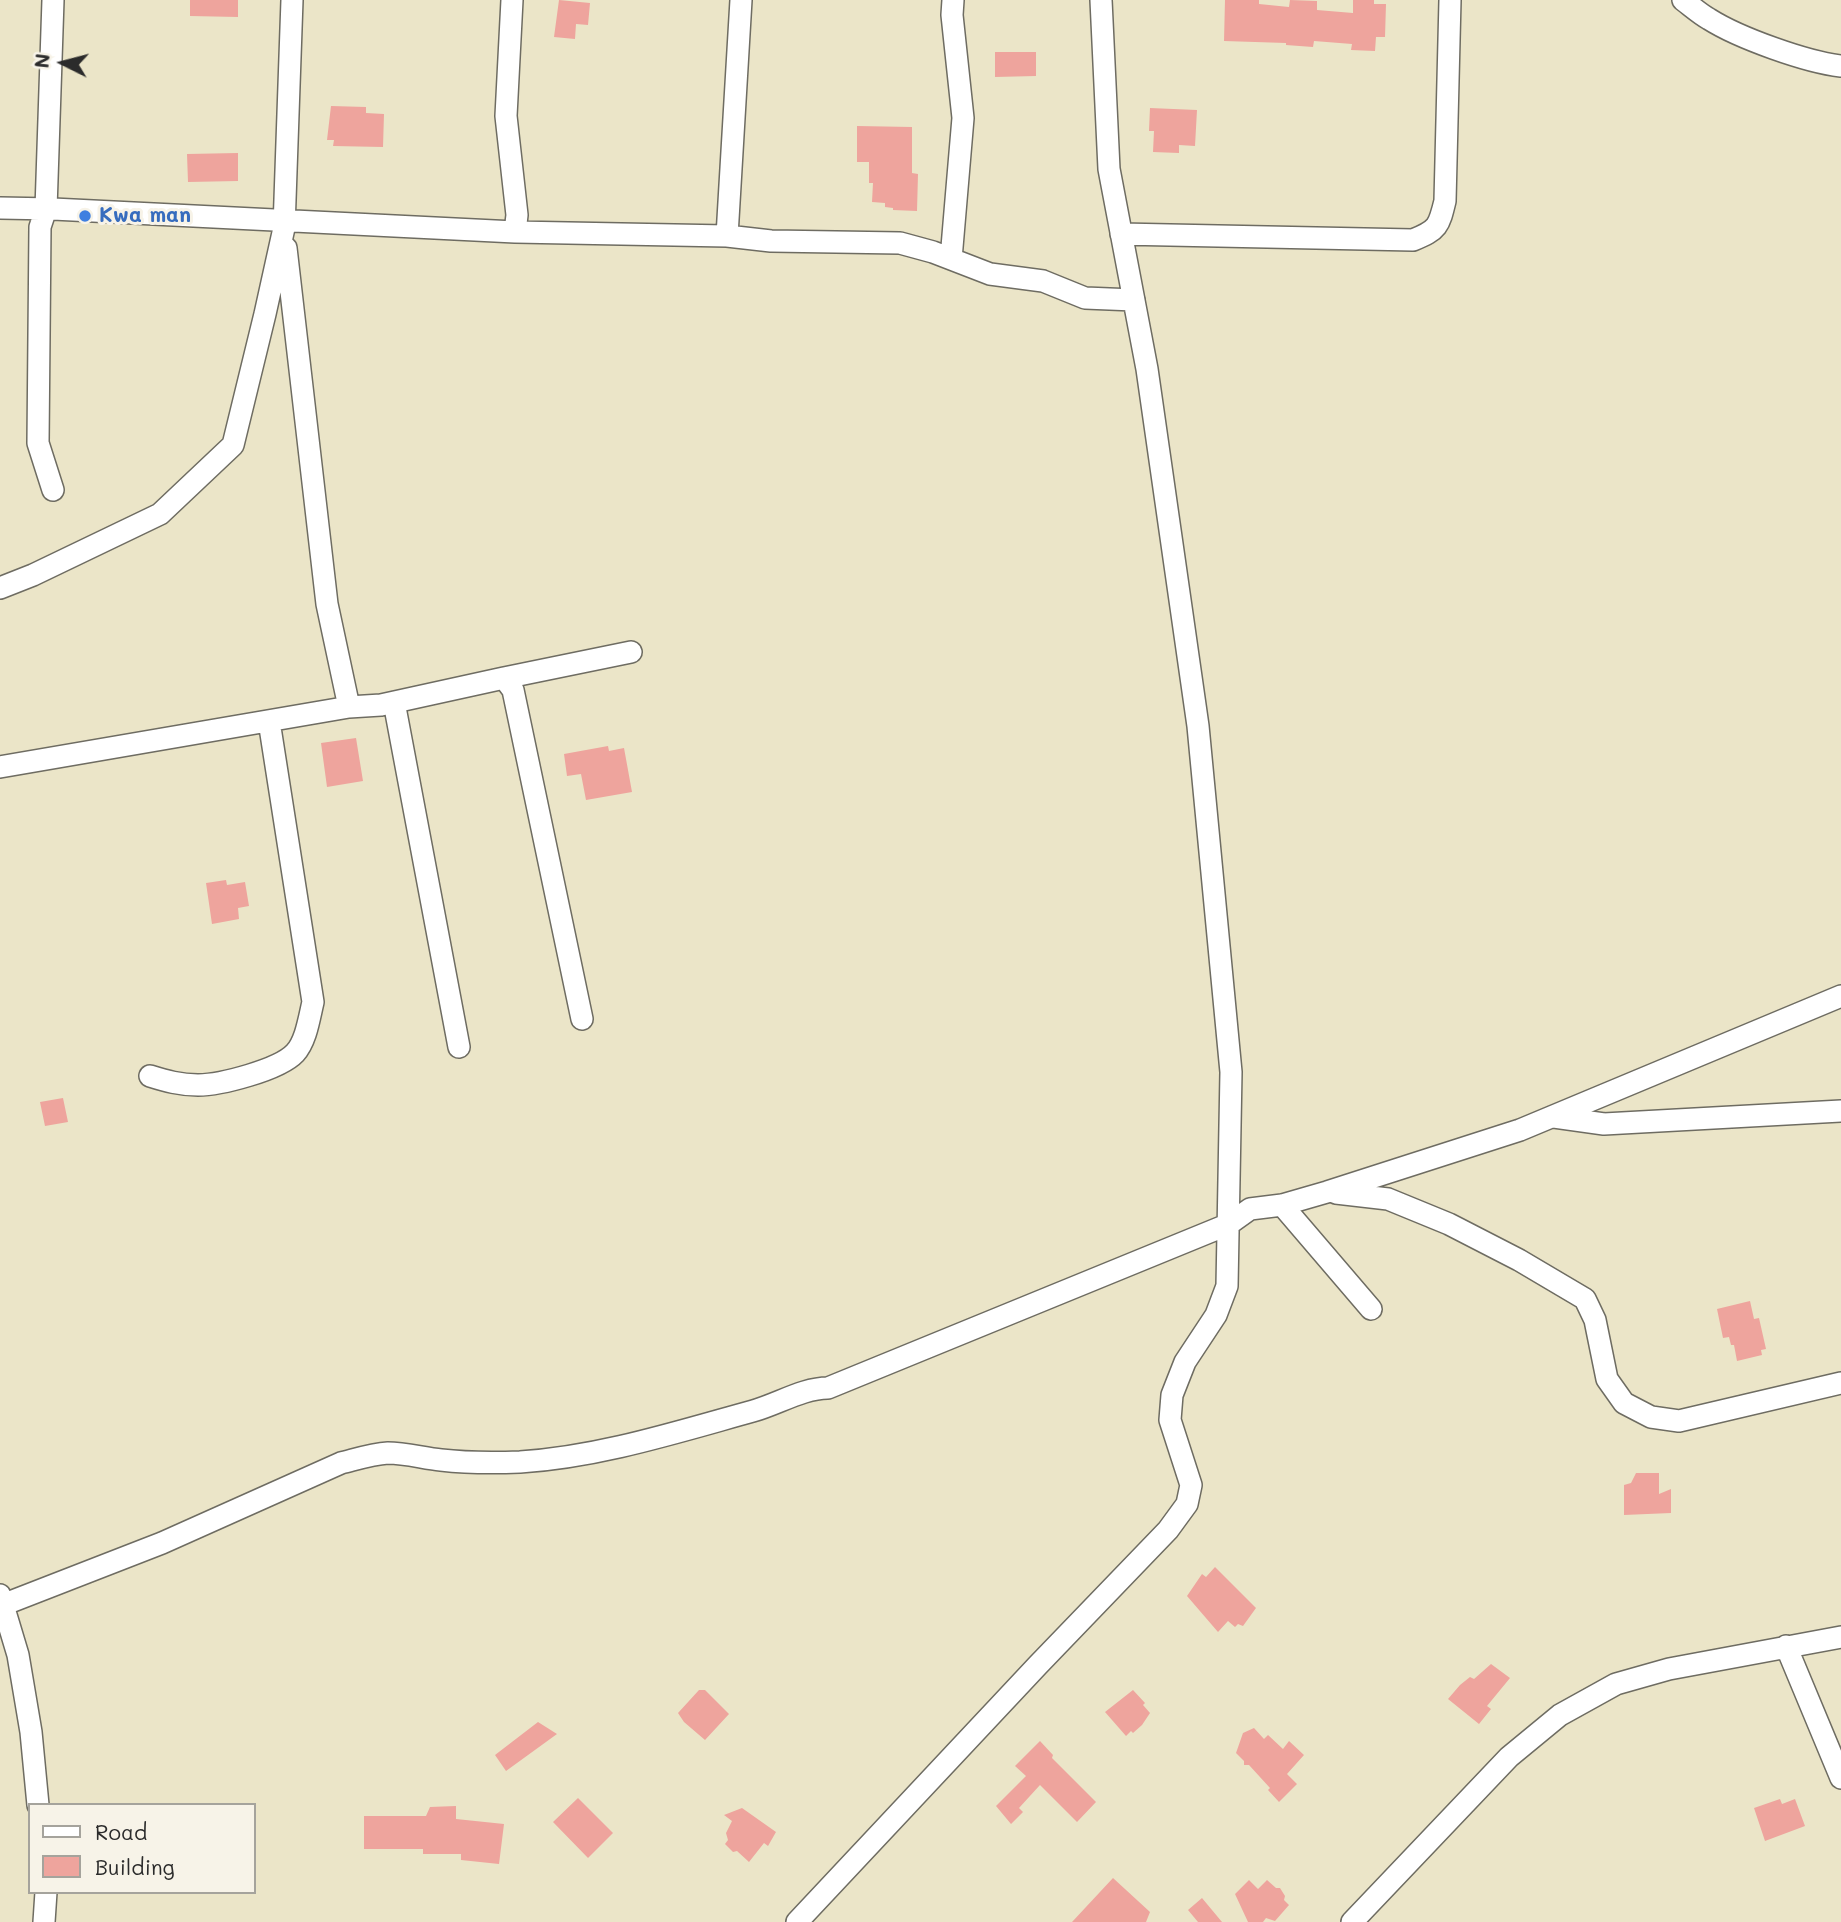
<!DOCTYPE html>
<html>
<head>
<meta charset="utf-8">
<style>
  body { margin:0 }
  #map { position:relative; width:1841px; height:1922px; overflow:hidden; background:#ebe5c8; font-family:Mali,sans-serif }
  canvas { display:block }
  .legend { position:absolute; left:28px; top:1803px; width:228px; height:91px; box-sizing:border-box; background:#f7f3e8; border:2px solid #a5a39c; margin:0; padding:9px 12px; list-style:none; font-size:21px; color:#2b2b2b }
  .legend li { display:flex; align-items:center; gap:14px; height:35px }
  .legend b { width:35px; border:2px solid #a5a39c }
  .north { position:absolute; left:28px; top:28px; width:70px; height:70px; -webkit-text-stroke:5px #f7f3e8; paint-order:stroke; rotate:276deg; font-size:19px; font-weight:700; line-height:28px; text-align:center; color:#2b2b2b }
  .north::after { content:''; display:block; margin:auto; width:24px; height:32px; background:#2b2b2b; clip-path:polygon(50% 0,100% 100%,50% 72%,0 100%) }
</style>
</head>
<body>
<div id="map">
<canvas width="1841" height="1922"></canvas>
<ul class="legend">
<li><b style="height:9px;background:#fff"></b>Road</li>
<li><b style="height:19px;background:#eea49d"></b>Building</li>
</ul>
<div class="north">N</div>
</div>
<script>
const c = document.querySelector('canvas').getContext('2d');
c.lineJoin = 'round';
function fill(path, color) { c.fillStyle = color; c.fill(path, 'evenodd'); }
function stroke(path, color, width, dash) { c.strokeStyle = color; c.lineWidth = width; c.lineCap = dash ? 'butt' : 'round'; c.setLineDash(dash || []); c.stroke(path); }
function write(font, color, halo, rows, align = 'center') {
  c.font = font + ' Mali,sans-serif'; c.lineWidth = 6; c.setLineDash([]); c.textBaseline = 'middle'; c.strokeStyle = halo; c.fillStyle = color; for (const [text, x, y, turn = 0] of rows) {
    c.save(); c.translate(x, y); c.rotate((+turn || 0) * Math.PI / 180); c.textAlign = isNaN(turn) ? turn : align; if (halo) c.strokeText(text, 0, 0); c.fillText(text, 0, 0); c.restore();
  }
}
fill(new Path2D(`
  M190 0H238V17L190 16Z
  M559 0 590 3 588 25 576 24 575 39 554 37Z
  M1225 0H1259V4L1289 7 1290 0 1317 1V10L1353 13V0H1374V4H1386L1385 37H1376L1375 51 1351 50 1352 44 1314 41 1313 47 1286 45V43L1224 41Z
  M995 52H1036V76L995 77Z
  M331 106 366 107V113L384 114 383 147 333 146 334 140H327Z
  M1150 108 1197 110 1195 146 1179 145V153L1153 152 1154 131H1149Z
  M857 126 912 127V173L918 174 917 211 893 210V208L885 207V203L872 202 873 183H869V162H857Z
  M238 153V181L188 182 187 154Z
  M356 738 363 781 327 787 321 743Z
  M608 746 609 751 624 748 632 792 586 800 581 774 567 776 564 754Z
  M226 880 227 885 245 882 249 906 238 908 239 919 212 924 206 883Z
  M63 1098 68 1122 45 1126 40 1102Z
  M1750 1301 1754 1319 1759 1318 1766 1349 1761 1350 1762 1355 1737 1361 1734 1345H1731L1729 1337 1723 1338 1717 1309Z
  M1636 1473H1659V1494L1671 1489V1513L1624 1515V1485L1631 1483Z
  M1215 1567 1256 1608 1243 1626 1238 1624 1235 1627 1228 1621 1218 1632 1187 1596 1202 1574 1206 1577Z
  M1491 1664 1510 1678 1487 1706 1491 1709 1479 1724 1448 1699 1460 1685 1470 1677 1474 1679Z
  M699 1690H705L729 1714 705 1740 684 1722 678 1713Z
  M1133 1690 1145 1703 1143 1705 1150 1713 1142 1725 1133 1733 1131 1731 1126 1736 1105 1712Z
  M538 1722 557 1734 506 1771 495 1755Z
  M1254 1728 1264 1739 1268 1735 1283 1749 1289 1741 1304 1755 1287 1774 1297 1784 1279 1802 1268 1790 1270 1788 1249 1765H1244V1761L1236 1753 1243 1733Z
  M1040 1741 1053 1755 1052 1758 1096 1802 1077 1822 1040 1785 1019 1808 1023 1812 1011 1824 996 1806 1026 1776 1015 1766Z
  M578 1798 613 1833 588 1858 553 1822Z
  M1780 1799 1782 1804 1795 1799 1805 1826 1765 1841 1754 1808Z
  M456 1806V1819L504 1824 499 1864 461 1860V1854H423V1849H364V1816H426L430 1807Z
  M742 1808 776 1832 768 1846 764 1843 749 1862 737 1851 733 1852 725 1844 728 1840 726 1833 732 1821 724 1815Z
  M1113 1878 1150 1912 1146 1922H1072Z
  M1249 1880 1258 1889 1267 1880 1276 1888H1280L1285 1896 1284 1900 1289 1905 1275 1921 1266 1918 1263 1922H1248L1235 1894Z
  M1202 1898 1222 1922H1198L1188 1910Z`), '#eea49d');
const minor = new Path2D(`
  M512 0 506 116 517 215 515 232
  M1683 0C1691 6 1700 14 1709 19 1739 38 1806 62 1841 66
  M0 208 53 209 515 232 727 236 771 241 900 243 933 252 990 274 1043 281 1085 298 1134 300
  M1121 234 1413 240C1438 230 1439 226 1445 201L1450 0
  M727 236 741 0
  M286 248 327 604 349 707
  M951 259 963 118 952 15 953 0
  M53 490 38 443 40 227 46 209 53 0
  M0 588 33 575 160 514 233 445 265 314 284 228 292 0
  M504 678 631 652
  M394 702 459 1047
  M0 767 349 707 381 705 504 678 513 690 582 1019
  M150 1076C166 1081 180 1085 198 1085 220 1085 279 1070 295 1053 306 1041 309 1019 313 1002L269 721
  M1554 1117 1604 1124 1841 1111
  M1336 1193 1388 1199 1449 1224 1519 1260 1585 1299 1595 1320 1607 1379 1624 1403 1651 1417 1679 1421 1841 1383
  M1282 1205 1371 1309
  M0 1595 18 1655 31 1732 38 1805
  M0 1606 162 1543 341 1463C357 1459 372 1454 388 1453 405 1453 423 1458 441 1460 467 1463 494 1463 520 1462 599 1457 677 1432 753 1411 778 1404 803 1388 828 1388L1229 1224 1250 1209 1282 1205 1327 1192 1520 1130 1841 996
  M1786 1646 1841 1778
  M44 1922 46 1892
  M797 1922 1038 1665 1168 1530 1187 1504 1191 1485 1170 1420 1172 1395 1185 1362 1216 1315 1227 1286 1231 1072 1198 726 1147 369 1109 169 1101 0
  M1352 1922 1509 1757 1560 1715 1616 1684 1669 1669 1841 1637`);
stroke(minor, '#6e6c62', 24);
stroke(minor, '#fff', 21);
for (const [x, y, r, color] of [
  [85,216,7,"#3f7fe0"]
]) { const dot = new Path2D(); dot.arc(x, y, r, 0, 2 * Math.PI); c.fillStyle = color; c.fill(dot); stroke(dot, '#f7f3e8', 2.5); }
write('bold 21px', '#366cbe', '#f7f3e8', [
  ["Kwa man",99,216]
], 'left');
</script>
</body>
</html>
